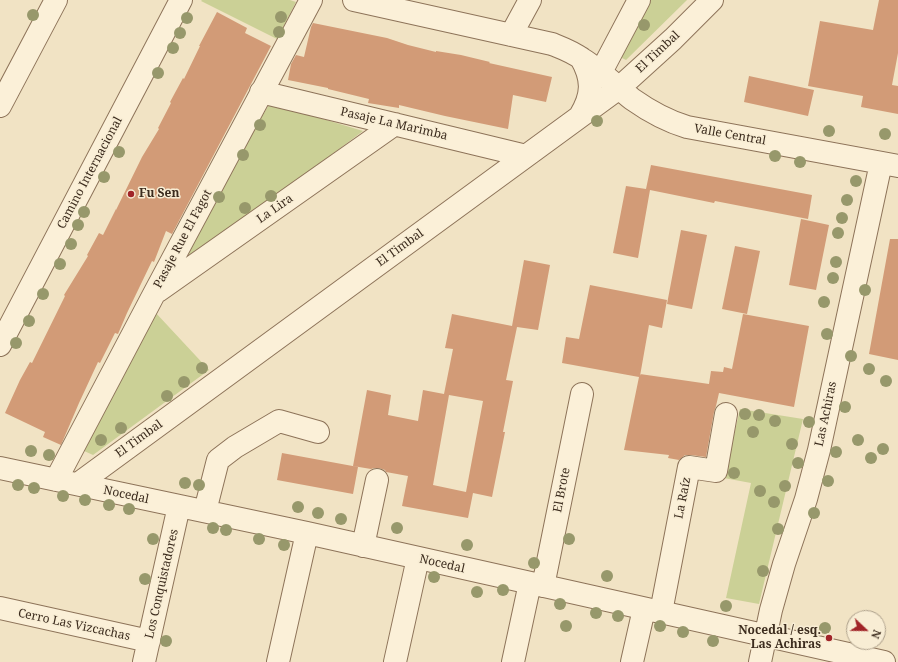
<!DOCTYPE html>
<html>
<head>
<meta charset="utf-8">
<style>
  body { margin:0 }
  #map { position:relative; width:898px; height:662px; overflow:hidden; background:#f1e3c4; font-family:"Noto Serif",serif }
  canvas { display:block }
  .north { position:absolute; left:846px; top:610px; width:40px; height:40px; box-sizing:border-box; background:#f8edd4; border:1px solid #ada08b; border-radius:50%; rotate:112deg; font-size:11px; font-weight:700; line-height:16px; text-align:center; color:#3c2c1e }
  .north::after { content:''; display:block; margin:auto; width:14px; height:18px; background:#a12428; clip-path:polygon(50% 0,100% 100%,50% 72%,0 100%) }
</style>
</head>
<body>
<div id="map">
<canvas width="898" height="662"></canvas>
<div class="north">N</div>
</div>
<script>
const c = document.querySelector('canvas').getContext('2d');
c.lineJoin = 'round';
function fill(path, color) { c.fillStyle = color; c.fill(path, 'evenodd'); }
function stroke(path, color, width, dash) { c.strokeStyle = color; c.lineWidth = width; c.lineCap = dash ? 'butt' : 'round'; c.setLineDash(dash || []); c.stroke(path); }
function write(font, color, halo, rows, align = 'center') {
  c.font = font + ' "Noto Serif",serif'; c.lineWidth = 3; c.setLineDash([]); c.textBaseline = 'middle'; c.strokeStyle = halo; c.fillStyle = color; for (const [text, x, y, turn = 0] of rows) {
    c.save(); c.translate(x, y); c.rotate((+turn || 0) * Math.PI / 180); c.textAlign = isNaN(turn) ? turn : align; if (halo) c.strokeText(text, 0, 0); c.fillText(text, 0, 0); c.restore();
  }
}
fill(new Path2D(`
  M202 0H290L296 2 277 39 201 1Z
  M651 0H687L626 60 620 57Z
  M270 103 363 131 194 258 183 250Z
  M155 312 209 370 93 455 82 450Z
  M740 409 803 419 759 604 726 598 751 483 724 478Z`), '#cbd096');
fill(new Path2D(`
  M879 0H898V53L892 85 898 86V114L861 107 863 96 808 86 820 21 873 30Z
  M217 12 247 28 245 33 271 46 172 234 166 231 154 262 152 261 127 313 118 334 115 333 100 363 98 362 79 403 61 445 43 437 45 432 5 413 20 380 30 362 32 363 65 296 64 295 88 256 87 255 99 233 103 235 116 209V210L142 157 159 129 158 128 171 103 170 102 183 78 184 79 200 46H199Z
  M313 23 387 38 408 45 436 52V51L461 55 490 62 489 63 552 77 546 102 513 95 508 129 445 116 399 105V108L368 103 369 99 328 89V88L288 80 291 64 296 55 304 57 311 27Z
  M749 76 814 90 808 116 744 102Z
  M651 165 812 195 808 219 715 201 714 203 650 190 638 258 613 253 626 186 646 189Z
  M801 219 829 225 816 290 789 285Z
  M681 230 707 235 692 309 667 304Z
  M890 239H898V360L869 354Z
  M735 246 760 251 747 314 722 309Z
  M524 260 550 265 538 330 517 327 506 380 513 381 503 432H505L492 497 473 493 468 518 402 506 408 476 386 472 385 470 379 468H374L371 469 353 466 367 390 391 395 388 415 418 421 423 390 444 394 453 349 445 348 452 314 512 326ZM449 395 483 401 466 492 433 485Z
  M590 285 667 300 662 328 649 325 640 376V374L709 384 711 371 723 372 724 367 732 369 743 314 809 326 794 407 719 393 716 406 714 412 706 457 691 455H685L679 460 668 458 669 455 624 450 639 377 562 363 566 337 579 339Z
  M282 453 358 467 353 494 277 480Z`), '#d29b77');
const minor = new Path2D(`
  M354 0 552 44C562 48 573 52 582 59 600 70 616 86 632 99 649 111 667 121 687 127L898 166
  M511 35 530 0
  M601 72 639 0
  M261 92 526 156
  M0 106 56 0
  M580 116C593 95 593 79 581 58
  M158 291 395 124
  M0 345 181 0
  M0 468 307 533 884 662
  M56 480 154 294 311 0
  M78 484 619 88 673 39 712 0
  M205 511 218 460 235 447 279 421 318 432
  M363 546 377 480
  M543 586 582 394
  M0 608 149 641
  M661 612 689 467 716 471 726 414
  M144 662 179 506
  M278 662 307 533
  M395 662 418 558
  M513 662 530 583
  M632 662 644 609
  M760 662 771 610 784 564 806 499 819 450 881 163`);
stroke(minor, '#8d7359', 24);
stroke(minor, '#fbf0d8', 22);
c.fillStyle = '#97986b';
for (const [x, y] of [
  [33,15],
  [281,17],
  [187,18],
  [644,25],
  [279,32],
  [180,33],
  [173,48],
  [158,73],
  [597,121],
  [260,125],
  [829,131],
  [885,134],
  [119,152],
  [243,155],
  [775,156],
  [800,162],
  [104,177],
  [856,181],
  [271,196],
  [219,197],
  [847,200],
  [245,208],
  [84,212],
  [842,218],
  [78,225],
  [838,233],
  [71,244],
  [836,262],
  [60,264],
  [833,278],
  [865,290],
  [43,294],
  [824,302],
  [29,321],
  [827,334],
  [16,343],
  [851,356],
  [202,368],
  [869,369],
  [886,381],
  [184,382],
  [167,396],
  [845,407],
  [745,414],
  [759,415],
  [775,421],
  [809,422],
  [121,428],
  [753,432],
  [101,440],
  [858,440],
  [792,444],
  [883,449],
  [31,451],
  [836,452],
  [49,455],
  [871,458],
  [798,463],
  [734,473],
  [828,481],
  [185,483],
  [18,485],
  [199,485],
  [785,486],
  [34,488],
  [760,491],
  [63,496],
  [85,500],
  [774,502],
  [109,505],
  [298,507],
  [129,509],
  [318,513],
  [814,513],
  [341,519],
  [213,528],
  [397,528],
  [778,529],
  [226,530],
  [153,539],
  [259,539],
  [569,539],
  [284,545],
  [467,545],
  [534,563],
  [763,571],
  [607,576],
  [434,577],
  [145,579],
  [503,590],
  [477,592],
  [560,604],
  [726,606],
  [596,613],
  [618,616],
  [566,626],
  [660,626],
  [825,628],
  [683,632],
  [166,641],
  [713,641]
]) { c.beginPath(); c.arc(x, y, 6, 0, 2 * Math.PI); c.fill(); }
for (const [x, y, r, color] of [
  [131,194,4,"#a12428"],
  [829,638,4,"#a12428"]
]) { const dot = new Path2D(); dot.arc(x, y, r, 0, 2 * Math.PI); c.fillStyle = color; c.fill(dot); stroke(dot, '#f8edd4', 1.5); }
write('12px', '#3c2c1e', '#f8edd4', [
  ["El Timbal",658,52,-43],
  ["Pasaje La Marimba",394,124,13],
  ["Valle Central",730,135,10],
  ["Camino Internacional",90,173,-62],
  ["La Lira",275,209,-35],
  ["Pasaje Rue El Fagot",183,239,-62],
  ["El Timbal",400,248,-36],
  ["Las Achiras",826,414,-78],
  ["El Timbal",139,439,-36],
  ["El Brote",562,490,-79],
  ["Nocedal",126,495,12],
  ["La Raíz",683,498,-79],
  ["Nocedal",442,564,13],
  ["Los Conquistadores",162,584,-77],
  ["Cerro Las Vizcachas",74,625,12]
]);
write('bold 12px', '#3c2c1e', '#f8edd4', [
  ["Fu Sen",139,194],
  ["Nocedal / esq.",821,631,"right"],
  ["Las Achiras",821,645,"right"]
], 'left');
</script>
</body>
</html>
